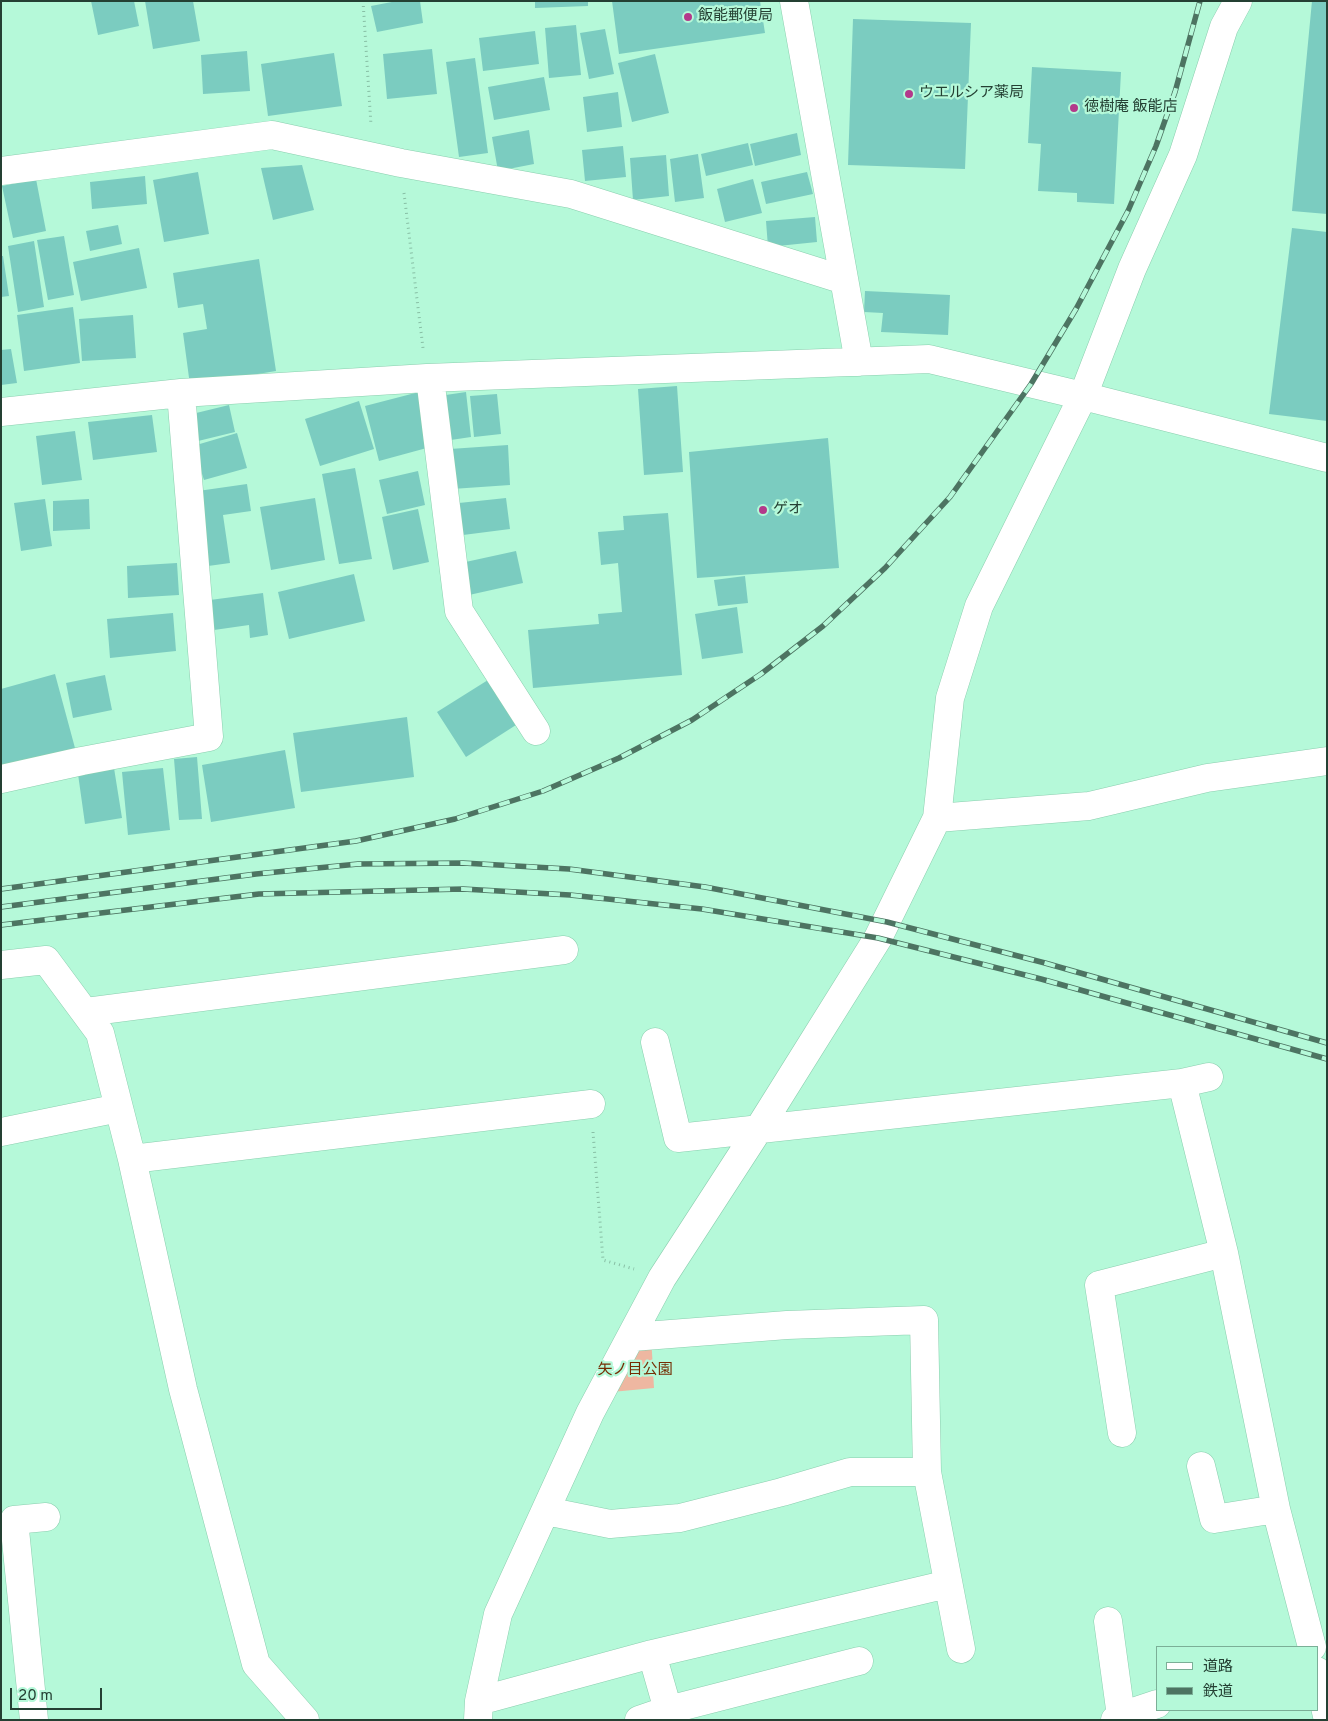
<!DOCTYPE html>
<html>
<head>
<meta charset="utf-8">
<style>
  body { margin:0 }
  #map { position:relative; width:1328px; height:1721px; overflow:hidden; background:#b5f9d9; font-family:Overpass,"Noto Sans JP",sans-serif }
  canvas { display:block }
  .frame { position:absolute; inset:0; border:2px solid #244033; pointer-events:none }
  .legend { position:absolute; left:1156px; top:1646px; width:162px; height:65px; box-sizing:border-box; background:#b5f9d9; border:1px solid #7baf97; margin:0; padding:6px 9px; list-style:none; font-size:15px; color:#244033 }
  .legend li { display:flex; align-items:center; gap:10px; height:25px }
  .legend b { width:25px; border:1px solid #7baf97 }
  .scale { position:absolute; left:10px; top:1688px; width:92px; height:22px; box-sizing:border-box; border:2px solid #244033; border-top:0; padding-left:6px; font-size:15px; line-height:18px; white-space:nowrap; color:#244033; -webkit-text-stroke:4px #b5f9d9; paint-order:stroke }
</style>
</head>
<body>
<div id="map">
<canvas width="1328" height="1721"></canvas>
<div class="frame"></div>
<ul class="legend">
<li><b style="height:6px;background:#fff"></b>道路</li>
<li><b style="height:6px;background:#4d7462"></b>鉄道</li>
</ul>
<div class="scale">20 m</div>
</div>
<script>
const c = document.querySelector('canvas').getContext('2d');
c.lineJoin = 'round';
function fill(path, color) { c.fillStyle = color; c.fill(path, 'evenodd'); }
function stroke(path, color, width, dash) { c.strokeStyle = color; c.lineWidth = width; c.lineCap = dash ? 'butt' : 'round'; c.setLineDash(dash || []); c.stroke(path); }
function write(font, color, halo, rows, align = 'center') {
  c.font = font + ' Overpass,"Noto Sans JP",sans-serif'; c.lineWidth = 4.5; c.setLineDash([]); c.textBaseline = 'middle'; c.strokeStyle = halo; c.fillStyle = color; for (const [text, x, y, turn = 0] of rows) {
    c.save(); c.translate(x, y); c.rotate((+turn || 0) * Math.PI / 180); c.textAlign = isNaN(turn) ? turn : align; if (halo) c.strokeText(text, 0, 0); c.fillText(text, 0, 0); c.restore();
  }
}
fill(new Path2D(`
  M651 1335 654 1388 601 1393Z`), '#eeb7a1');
fill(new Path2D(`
  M91 1H134L139 26 98 35Z
  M145 1H193L200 41 153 49Z
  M397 1H420L423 23 377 32 371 6Z
  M535 1H588V6L535 8Z
  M612 1H760L765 33 619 54Z
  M1312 1H1327V214L1292 211Z
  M853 19 971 23 965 169 848 165Z
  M576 25 581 75 549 78 545 28Z
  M605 29 614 74 589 79 580 33Z
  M535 31 539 64 483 71 479 38Z
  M432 49 437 94 387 99 383 54Z
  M247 51 250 91 203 94 201 55Z
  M334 53 342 106 268 116 261 64Z
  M655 54 669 113 632 122 618 63Z
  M475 58 488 153 459 157 446 62Z
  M1032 67 1121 72 1114 204 1077 202V193L1038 191 1041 144 1028 143Z
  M544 77 550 110 494 120 488 87Z
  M618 92 622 127 587 132 583 97Z
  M529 130 534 164 498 171 492 137Z
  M797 133 801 155 755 166 750 144Z
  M748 143 753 165 706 176 701 154Z
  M623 146 626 177 585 181 582 150Z
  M698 154 704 198 675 202 670 159Z
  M666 155 669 196 633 200 630 158Z
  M302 165 314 210 273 220 261 168Z
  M198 172 209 234 164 242 153 180Z
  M807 172 813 194 766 204 761 182Z
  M145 176 147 204 92 209 90 182Z
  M36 179 46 231 13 238 2 186Z
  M753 179 762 213 725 222 717 189Z
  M815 217 817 242 768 247 766 221Z
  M118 225 122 244 90 251 86 231Z
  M1292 228 1327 232V421L1269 414Z
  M64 236 74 295 48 300 37 240Z
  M34 241 44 307 18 312 8 246Z
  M139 248 147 288 81 301 73 262Z
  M1 256H3L9 296 1 297Z
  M259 259 276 371 190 385 183 333 207 329 203 304 178 308 173 273Z
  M865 291 950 295 948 335 881 332 883 313 864 312Z
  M73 307 80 363 24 371 17 315Z
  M133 315 136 358 82 361 79 319Z
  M11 349 17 383 1 385V350Z
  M677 386 683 472 644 475 638 389Z
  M419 392 434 446 379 461 365 406Z
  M466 392 471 437 444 441 439 396Z
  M497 394 501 434 474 437 470 396Z
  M359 401 374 449 320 466 305 419Z
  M229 405 235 432 194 442 188 415Z
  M152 415 157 452 93 460 88 422Z
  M75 431 82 480 42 485 36 436Z
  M237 433 247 468 204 480 193 446Z
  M828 438 839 568 697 578 689 452Z
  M508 445 510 485 452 489 450 449Z
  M355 468 372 559 339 564 322 474Z
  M418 471 425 505 387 514 379 480Z
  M247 484 251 511 223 515 230 563 208 566 198 491Z
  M315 498 325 560 271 570 260 507Z
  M506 498 510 529 463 535 459 503Z
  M45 499 52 546 21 551 14 503Z
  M89 499 90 529 53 531V501Z
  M418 509 429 562 393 570 382 517Z
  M668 513 682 675 533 688 528 630 599 624 598 614 622 612 618 563 601 565 598 532 624 530 623 516Z
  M516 551 523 583 469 595 461 563Z
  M177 563 179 595 128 598 127 566Z
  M354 574 365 621 289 639 278 592Z
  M745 576 748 603 718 606 714 580Z
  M263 593 268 635 250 638 249 625 214 630 210 600Z
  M737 607 743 653 702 659 695 614Z
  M173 613 176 651 110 658 107 619Z
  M55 674 75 748 1 768V689Z
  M105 675 112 710 73 718 66 683Z
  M488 680 516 725 466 757 437 712Z
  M407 717 414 777 301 792 293 733Z
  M285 750 295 808 211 822 202 765Z
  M197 757 202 819 179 820 174 759Z
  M114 768 122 818 85 824 78 774Z
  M163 768 170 830 128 835 122 772Z`), '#7bccc0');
const minor = new Path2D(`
  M794 1 859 362
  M1 171 272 135 401 163 571 194 844 280
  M430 378 459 611 536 731
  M1 412 181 393 427 378 929 359 1083 396 1327 458
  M1 779 82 761 209 737 181 393
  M937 818 1089 806 1207 778 1327 761
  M1 965 46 960 100 1033 132 1159 183 1389 256 1664 305 1720
  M86 1012 564 950
  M655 1042 678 1138 1182 1083 1209 1077
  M1182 1083 1224 1253 1276 1509 1312 1647
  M1 1132 119 1108
  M132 1159 591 1104
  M632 1337 787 1325 924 1320 927 1472 961 1649
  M1122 1433 1099 1285 1224 1253
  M1201 1466 1214 1519 1276 1509
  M546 1511 610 1524 680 1518 782 1492 850 1472H927
  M1108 1621 1121 1716
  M1317 1671 1327 1716
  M479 1701 652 1654 948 1584
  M668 1710 859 1661
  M34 1720 14 1520 46 1517
  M478 1720 479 1701 498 1614 590 1413 662 1278 758 1130 878 938 937 818 950 698 979 606 1083 396 1132 269 1183 155 1224 27 1238 1
  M639 1720 668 1710 652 1654
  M1115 1720 1121 1716 1157 1704`);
stroke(minor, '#8aceae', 29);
stroke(new Path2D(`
  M363 1 371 125
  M404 193 423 348
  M593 1132 603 1260 634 1269`), '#88bfa5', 3, [1, 4]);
stroke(minor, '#fff', 28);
const rail = new Path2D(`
  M1 889 356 841 455 819 543 791 619 758 692 720 761 674 823 626 885 568 950 497 1031 384 1076 309 1128 211 1156 146 1175 92 1200 1
  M1 907 256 874 358 864 463 863 569 869 705 887 887 922 1045 963 1327 1043
  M1 925 259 894 463 889 570 895 702 909 878 938 1041 979 1327 1059`);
stroke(rail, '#4d7462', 5.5);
stroke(rail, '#b5f9d9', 4, [11]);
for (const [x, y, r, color] of [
  [688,17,5,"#b3398b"],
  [909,94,5,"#b3398b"],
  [1074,108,5,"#b3398b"],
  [763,510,5,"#b3398b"]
]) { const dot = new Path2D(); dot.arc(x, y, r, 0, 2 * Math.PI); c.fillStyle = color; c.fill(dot); stroke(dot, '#b5f9d9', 2); }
write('15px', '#244033', '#b5f9d9', [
  ["飯能郵便局",698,17],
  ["ウエルシア薬局",919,94],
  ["徳樹庵 飯能店",1084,108],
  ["ゲオ",773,510]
], 'left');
write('15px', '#752d04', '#b5f9d9', [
  ["矢ノ目公園",635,1371]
]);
</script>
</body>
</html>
